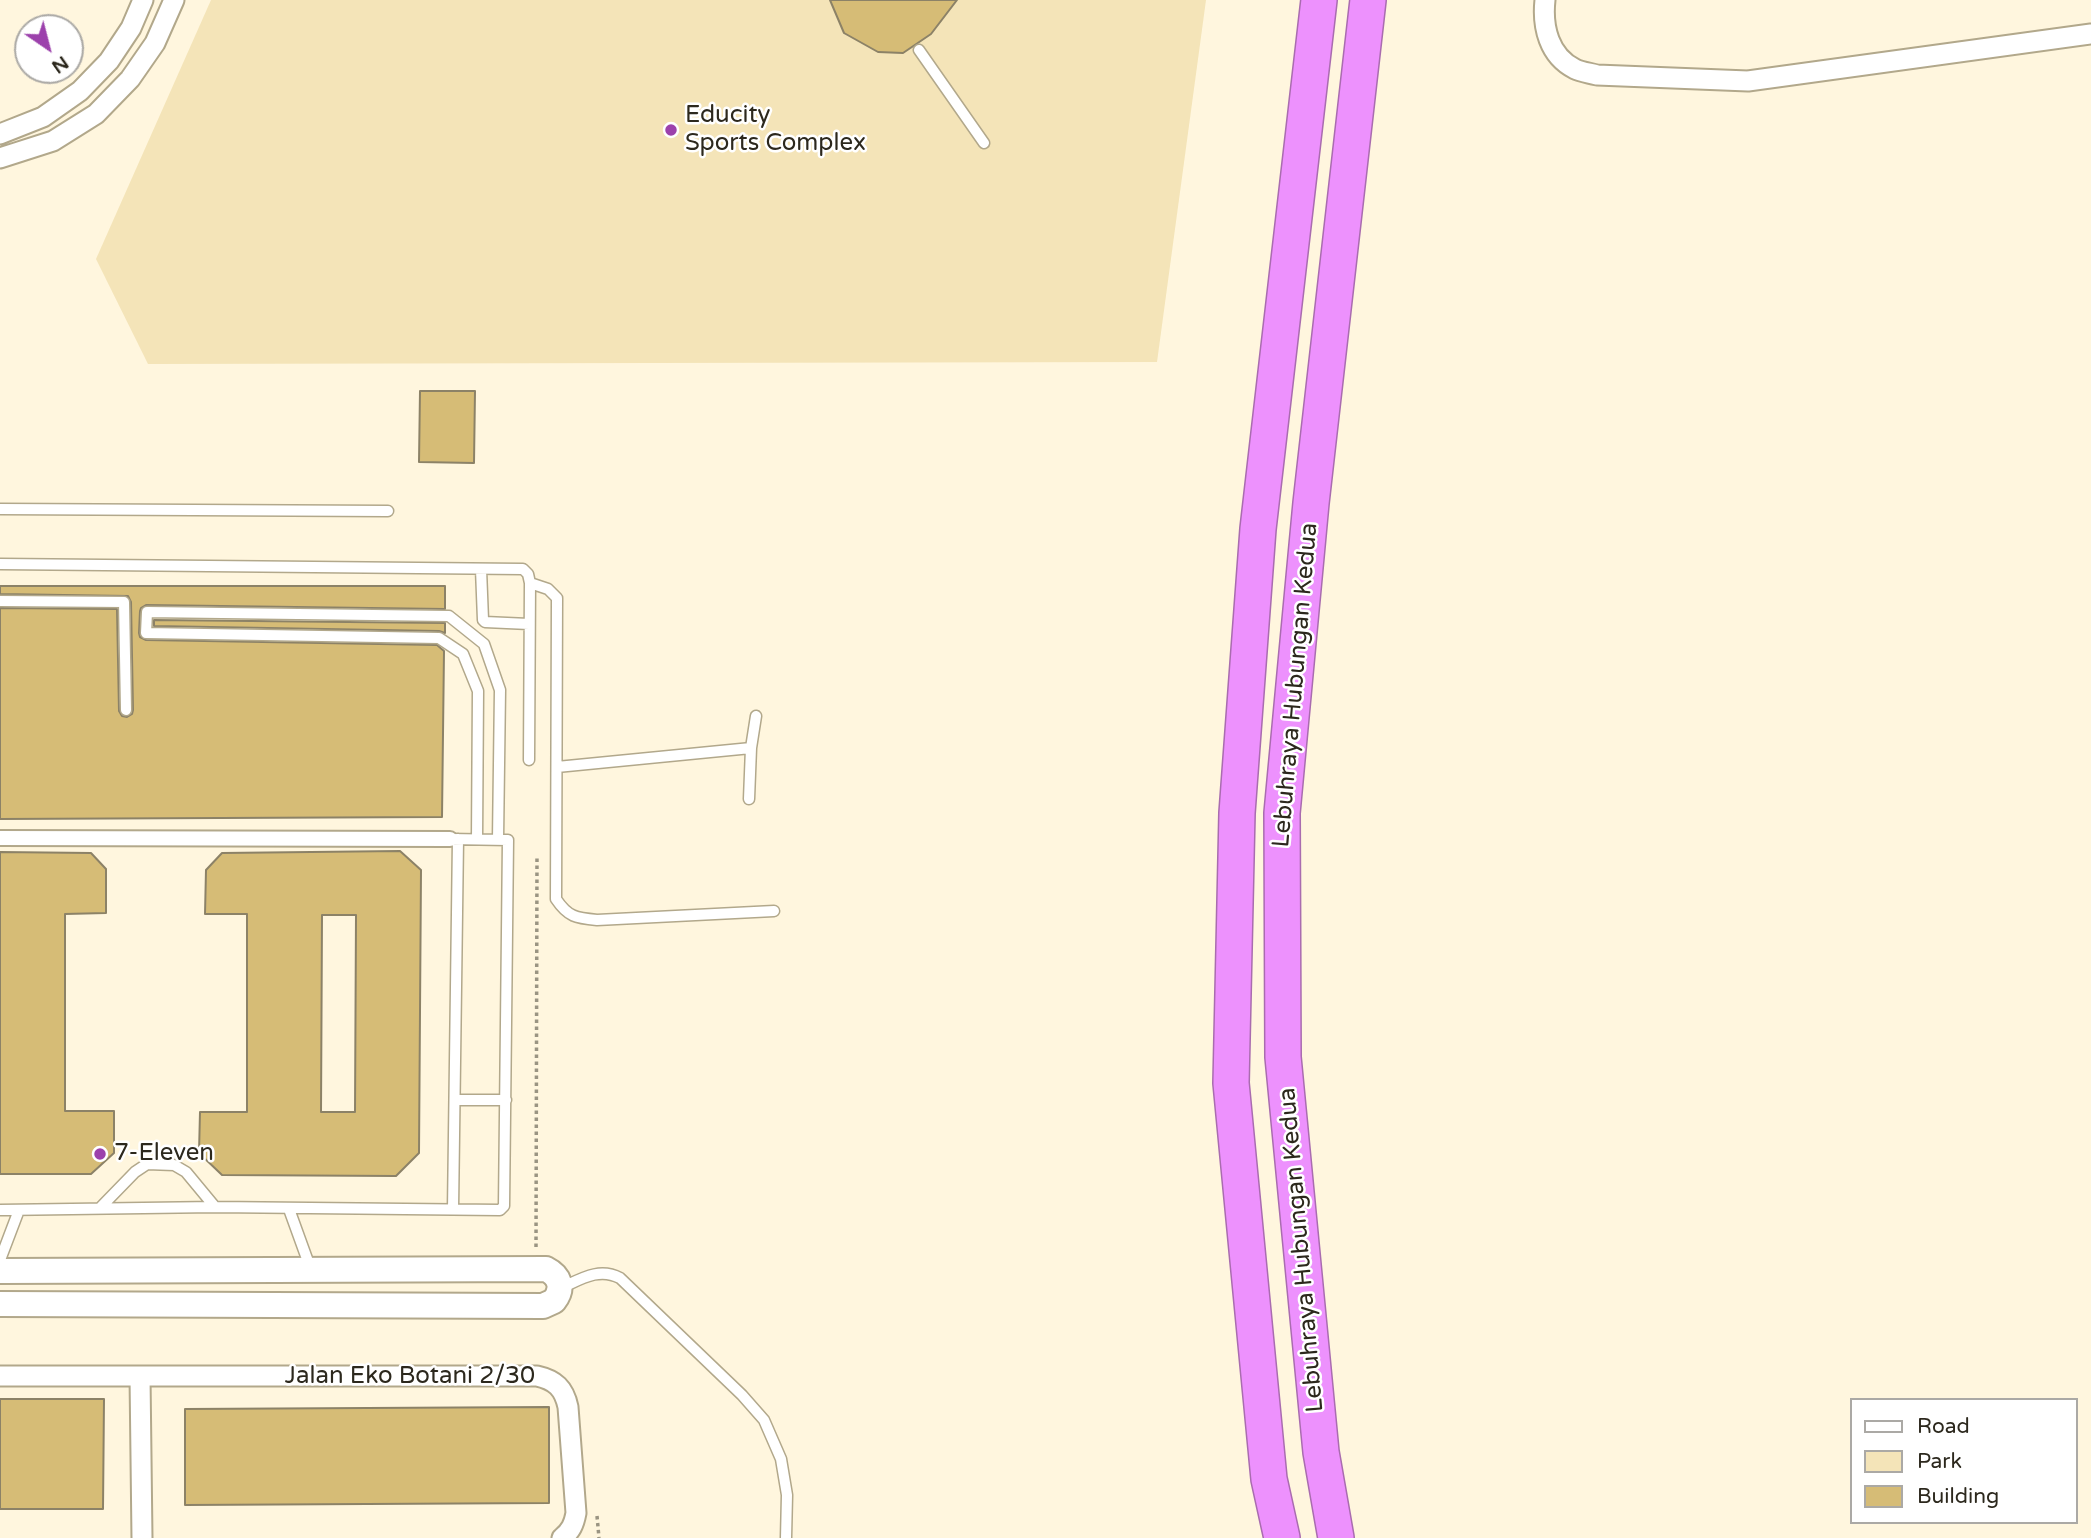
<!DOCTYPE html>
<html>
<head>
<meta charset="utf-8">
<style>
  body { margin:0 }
  #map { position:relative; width:2091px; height:1538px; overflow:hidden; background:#fff6de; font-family:"Varela Round",sans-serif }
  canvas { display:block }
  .legend { position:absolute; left:1850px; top:1398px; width:228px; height:126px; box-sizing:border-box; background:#fff; border:2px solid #aba9a5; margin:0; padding:9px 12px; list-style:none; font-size:21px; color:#2c281d }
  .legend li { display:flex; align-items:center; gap:14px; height:35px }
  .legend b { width:35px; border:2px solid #aba9a5 }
  .north { position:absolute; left:14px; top:14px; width:70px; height:70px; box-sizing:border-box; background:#fff; border:2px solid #aba9a5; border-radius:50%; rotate:145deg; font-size:19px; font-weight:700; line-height:28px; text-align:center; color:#2c281d }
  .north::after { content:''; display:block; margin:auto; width:24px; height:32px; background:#9c41ac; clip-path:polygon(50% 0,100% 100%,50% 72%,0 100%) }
</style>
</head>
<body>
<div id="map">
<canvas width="2091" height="1538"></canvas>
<ul class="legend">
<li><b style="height:9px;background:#fff"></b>Road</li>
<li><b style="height:19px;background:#f4e4b8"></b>Park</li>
<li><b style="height:19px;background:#d6bc76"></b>Building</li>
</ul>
<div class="north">N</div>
</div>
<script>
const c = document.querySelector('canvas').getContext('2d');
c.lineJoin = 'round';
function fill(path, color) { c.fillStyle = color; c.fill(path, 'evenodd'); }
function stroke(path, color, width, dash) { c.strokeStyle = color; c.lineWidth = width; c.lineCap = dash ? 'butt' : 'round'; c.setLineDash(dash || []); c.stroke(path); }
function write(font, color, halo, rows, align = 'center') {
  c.font = font + ' "Varela Round",sans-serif'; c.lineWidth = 5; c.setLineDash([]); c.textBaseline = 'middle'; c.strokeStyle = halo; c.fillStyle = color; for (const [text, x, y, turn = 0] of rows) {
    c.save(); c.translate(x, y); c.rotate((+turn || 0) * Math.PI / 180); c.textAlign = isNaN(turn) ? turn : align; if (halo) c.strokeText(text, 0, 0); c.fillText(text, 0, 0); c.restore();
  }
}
fill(new Path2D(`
  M211 0H1206L1157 362 148 364 96 259Z`), '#f4e4b8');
const building = new Path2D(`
  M830 0H957L931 34 903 53 878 52 844 33Z
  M420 391H475L474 463 419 462Z
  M0 586H445V609L146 605 141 608 140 611 139 633 140 637 146 640 437 645 444 651 442 817 0 819V608L117 609 119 711 122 716 127 717 132 714 133 710 131 602 128 596 0 594Z
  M154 620 445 623V633L439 631 154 626Z
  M400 851 421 870 419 1153 396 1176 222 1175 199 1153 200 1112H247V914H205L206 870 222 853ZM322 915H356L355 1112H321Z
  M0 852 91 853 106 869V913L65 914V1111H114V1153L91 1174H0Z
  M0 1399H104L103 1509H0Z
  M549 1407V1503L185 1505V1409Z`);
fill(building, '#d6bc76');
stroke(building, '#8c8267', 2);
const service = new Path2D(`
  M919 50 984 143
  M0 509 388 511
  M0 564 523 569 528 574 530 583 529 760
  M481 569 483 620 485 622 529 624
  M530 583 548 589 557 598 556 899C568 917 576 918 597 920L774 911
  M0 601 124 602 126 710
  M557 767 751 748
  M749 799 751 748 756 716
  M477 839 478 691 463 654 439 638 146 633 147 612 449 616 484 644 500 690 498 839
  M456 1100H506
  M100 1208 135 1172 147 1164 174 1165 186 1172 215 1207
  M289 1209 310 1267
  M453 1209 458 839
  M0 1210 215 1207 500 1210 504 1206 508 840 450 839
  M0 1260 19 1210
  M561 1288C581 1279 599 1267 620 1278L742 1395 764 1420 781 1459 787 1495 786 1538`);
const pedestrian = new Path2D(`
  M0 838 450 839`);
const minor = new Path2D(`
  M1545 0C1542 27 1549 56 1575 69 1581 72 1590 73 1597 75L1748 81 2091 34
  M0 134 43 117 80 91 109 61 131 28 143 0
  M0 158 53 141 96 114 130 79 155 43 174 0
  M0 1376H537C555 1380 564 1388 568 1407L576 1513C574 1524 571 1531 562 1538
  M140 1376 142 1538`);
const tertiary = new Path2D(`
  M0 1271 546 1269C560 1276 564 1288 554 1301L543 1306 0 1304`);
const motorway = new Path2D(`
  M1282 1538 1269 1479 1231 1083 1237 813 1258 529 1319 0
  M1336 1538 1321 1452 1283 1057 1282 813 1311 503 1368 0`);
stroke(service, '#b2a88b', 13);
stroke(pedestrian, '#b2a88b', 18);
stroke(minor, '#b2a88b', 23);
stroke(tertiary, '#b2a88b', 28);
stroke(motorway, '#a96caf', 38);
stroke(new Path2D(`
  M536 1247 537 855
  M597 1516 599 1538`), '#9a9482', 3.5, [3.5, 3.5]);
stroke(service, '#fff', 10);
stroke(pedestrian, '#fff', 14);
stroke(minor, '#fff', 19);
stroke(tertiary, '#fff', 24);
stroke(motorway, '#ed91fd', 35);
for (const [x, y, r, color] of [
  [671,130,7,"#9c41ac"],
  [100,1154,7,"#9c41ac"]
]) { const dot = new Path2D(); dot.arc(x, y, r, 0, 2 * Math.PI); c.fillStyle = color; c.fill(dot); stroke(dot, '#fff', 2.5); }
write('24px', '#2c281d', '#fff', [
  ["Educity",685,116],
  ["Sports Complex",685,144],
  ["7-Eleven",114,1154]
], 'left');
write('24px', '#2c281d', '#fff', [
  ["Lebuhraya Hubungan Kedua",1296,685,-85],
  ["Lebuhraya Hubungan Kedua",1302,1250,-95],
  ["Jalan Eko Botani 2/30",410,1377]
]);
</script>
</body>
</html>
